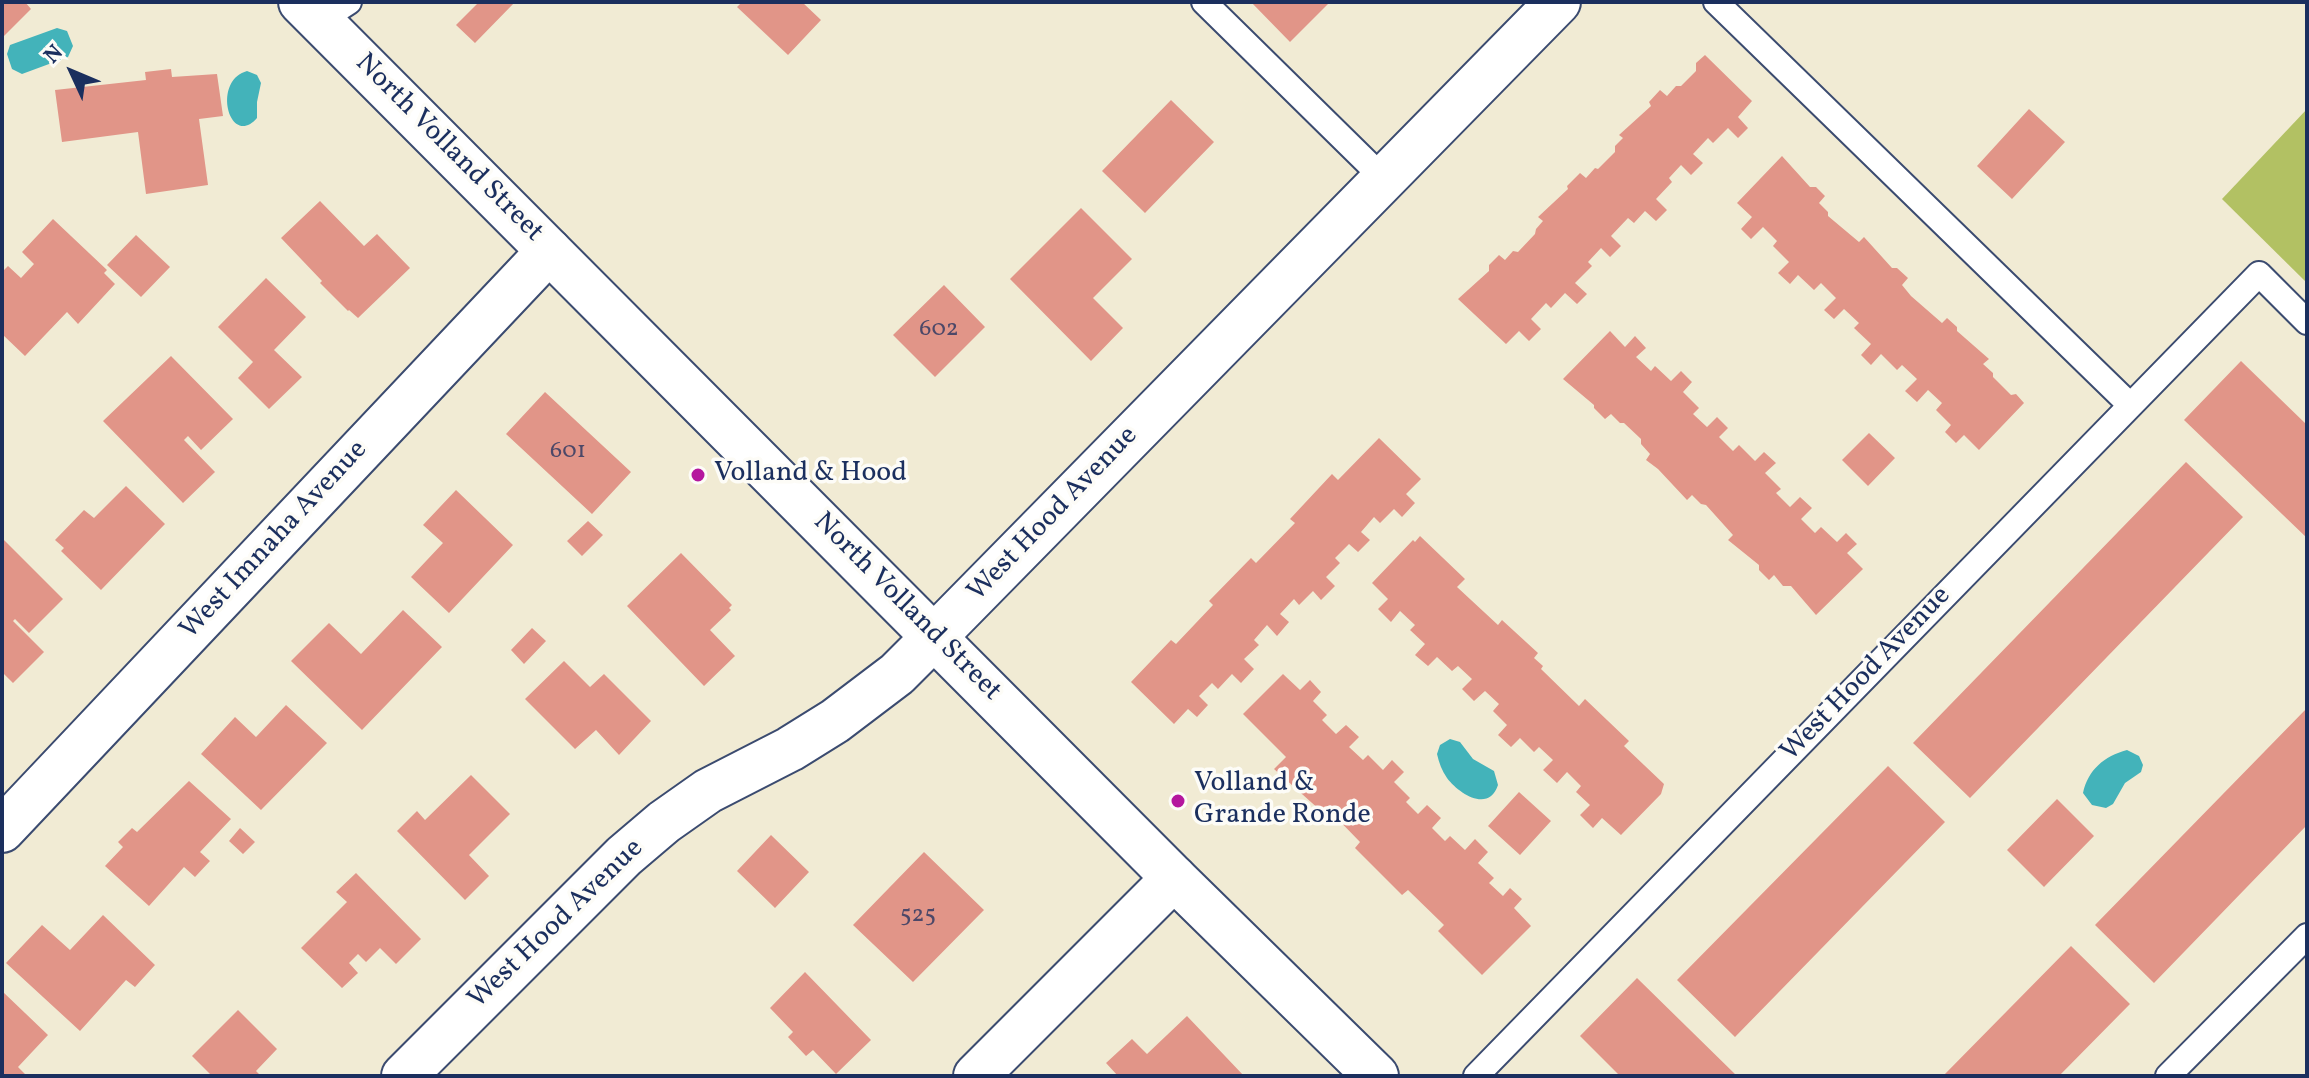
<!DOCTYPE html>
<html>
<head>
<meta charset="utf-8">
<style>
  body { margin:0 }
  #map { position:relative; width:2309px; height:1078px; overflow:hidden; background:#f1ebd4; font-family:Vollkorn,serif }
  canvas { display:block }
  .frame { position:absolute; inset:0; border:4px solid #1b2f5e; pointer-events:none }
  .north { position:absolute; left:32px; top:32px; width:80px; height:80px; -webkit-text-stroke:6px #fdfcf7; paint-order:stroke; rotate:314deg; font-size:22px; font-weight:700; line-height:32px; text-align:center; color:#1b2f5e }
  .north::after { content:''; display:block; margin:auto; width:28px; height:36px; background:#1b2f5e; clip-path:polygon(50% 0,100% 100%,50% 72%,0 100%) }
</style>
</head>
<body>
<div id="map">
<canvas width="2309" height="1078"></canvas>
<div class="frame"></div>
<div class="north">N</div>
</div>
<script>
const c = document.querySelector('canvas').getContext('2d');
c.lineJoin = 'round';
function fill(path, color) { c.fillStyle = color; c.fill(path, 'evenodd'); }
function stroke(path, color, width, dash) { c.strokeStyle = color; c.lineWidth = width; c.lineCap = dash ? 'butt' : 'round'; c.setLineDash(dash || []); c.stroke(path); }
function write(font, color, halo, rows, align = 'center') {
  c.font = font + ' Vollkorn,serif'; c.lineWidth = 7; c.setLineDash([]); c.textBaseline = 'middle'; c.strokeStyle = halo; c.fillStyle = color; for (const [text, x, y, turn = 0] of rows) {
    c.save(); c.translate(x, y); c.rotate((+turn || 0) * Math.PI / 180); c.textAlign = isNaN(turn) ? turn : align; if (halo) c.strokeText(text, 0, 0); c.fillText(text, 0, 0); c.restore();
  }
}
fill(new Path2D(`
  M2307 109V283L2222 199Z`), '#b2c163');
fill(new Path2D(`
  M57 28 67 31 73 46 68 57 22 74 12 69 7 54 10 45Z
  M247 71 257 75 261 83 257 102V118C230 149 211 81 247 71Z
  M1450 739 1460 742 1473 759 1494 771 1498 785C1489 813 1459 794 1447 778 1442 771 1439 763 1437 754L1440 745Z
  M2127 750 2139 756 2143 765 2141 772 2125 783 2113 804 2106 808 2092 805 2083 793C2088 770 2104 756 2127 750Z`), '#43b3ba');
fill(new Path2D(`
  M2 2H25L31 9 2 38Z
  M479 2H515L475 43 456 25Z
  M742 2H802L821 20 788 55 737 7Z
  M1251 2H1330L1290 42Z
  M1705 55 1752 101 1738 117 1748 128 1738 138 1728 128 1713 143 1708 138 1693 154 1703 163 1691 175 1681 165 1669 178 1672 182 1656 199 1667 210 1656 221 1645 211 1634 223 1628 218 1611 236 1621 246 1610 257 1601 248 1588 262 1592 266 1575 283 1587 294 1577 304 1565 293 1551 308 1546 303 1531 319 1541 329 1529 341 1519 331 1506 344 1458 299 1489 271V265L1499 255 1505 260 1513 251 1518 252 1535 234 1536 229 1543 221 1538 217 1568 189 1567 186 1580 173 1586 178 1595 168 1598 169 1615 152V146L1623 138 1619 135 1651 106 1649 102 1660 90 1667 96 1676 86H1681L1696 71V63Z
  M171 69 172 77 217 74 223 116 199 119 208 185 146 194 138 132 62 142 55 90 146 80 145 72Z
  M1171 100 1214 142 1145 213 1102 171Z
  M2029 109 2065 142 2012 199 1977 166Z
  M1782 156 1810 187H1816L1825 196 1819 203 1828 212V216L1859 242 1864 237 1892 268H1897L1908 278 1902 285 1911 296 1942 323 1947 318 1957 327V331L1989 359 1983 364 1993 373V377L2011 395 2016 394 2024 403 1979 450 1964 435 1956 443 1945 432 1951 425 1936 410 1942 403 1928 390 1917 402 1905 391 1917 379 1902 365 1897 370 1881 354 1871 365 1861 355 1871 344 1854 328 1859 323 1844 309 1834 319 1824 310 1836 298 1821 283 1814 290 1798 275 1790 284 1778 273 1789 262 1773 246 1777 241 1763 227 1751 239 1741 229 1752 217 1737 203Z
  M320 201 364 246 377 234 410 268 358 318 349 310 348 311 320 283 322 281 281 238Z
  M1081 208 1132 259 1093 298 1123 328 1091 361 1010 279Z
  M53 219 107 270 104 273 115 284 78 324 67 312 25 356 2 334V272L8 266 21 278 34 264 22 252Z
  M136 235 170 267 141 297 107 265Z
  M266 278 306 317 274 350 302 377 269 409 238 378 253 362 218 327Z
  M944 285 985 327 935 377 893 335Z
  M1610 331 1625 347 1635 336 1646 348 1636 357 1651 371 1655 366 1671 381 1681 371 1692 382 1683 392 1699 408 1693 414 1707 427 1717 417 1728 428 1719 437 1733 451 1739 445 1755 461 1764 452 1776 463 1765 473 1781 489 1776 493 1790 507 1800 497 1812 508 1801 519 1815 533 1821 527 1837 542 1846 533 1857 544 1847 553 1863 569 1816 615 1791 586H1783L1774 575 1769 580 1759 570V565L1728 540 1733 535 1706 505 1701 504 1692 495 1687 500 1658 469 1646 460 1650 454 1641 444V439L1624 423H1620L1611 414 1605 419 1594 408V405L1563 379Z
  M171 356 233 419 201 450 188 436 184 440 215 472 183 503 103 421Z
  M2241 361 2307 425V538L2184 420Z
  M545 392 631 472 592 514 506 434Z
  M1869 433 1895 458 1868 486 1842 460Z
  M1379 438 1421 479 1406 494 1415 503 1402 517 1394 509 1380 523 1374 517 1361 532 1370 540 1358 552 1349 544 1335 558 1340 563 1326 577 1335 586 1321 600 1313 591 1299 605 1294 599 1280 614 1289 622 1277 636 1267 625 1254 640 1259 645 1244 659 1254 669 1241 683 1232 674 1218 689 1212 683 1199 696 1208 705 1197 717 1188 709 1174 724 1131 682 1171 640 1176 644 1213 605 1209 601 1251 558 1256 563 1295 523 1290 519 1332 474 1338 480Z
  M2186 462 2243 517 1970 798 1913 743Z
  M126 486 165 524 101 590 61 551 64 548 55 540 84 510 94 518Z
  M456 490 513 545 449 613 411 577 443 543 423 525Z
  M588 521 603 535 582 556 567 541Z
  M1420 536 1465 579 1457 587 1498 625 1502 620 1538 653 1534 658 1543 666 1541 669 1579 706 1585 699 1629 741 1624 746 1664 784 1661 794 1621 835 1602 818 1593 828 1580 815 1590 805 1576 792 1581 786 1567 772 1557 783 1543 770 1553 760 1539 747 1534 752 1520 738 1511 747 1498 735 1507 725 1493 711 1499 704 1485 691 1474 701 1462 689 1472 679 1458 666 1452 671 1437 657 1428 666 1415 655 1425 644 1410 630 1415 625 1400 611 1391 622 1378 609 1388 599 1372 583 1413 540 1415 542Z
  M2 538 63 599 29 633 15 619 13 621 44 652 13 683 2 672Z
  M681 553 732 605 729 608 731 610 710 630 735 656 704 686 627 606Z
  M403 610 442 647 362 730 291 661 329 623 361 654Z
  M532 628 546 641 524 664 511 650Z
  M564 661 590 687 604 674 651 721 619 755 596 730 575 749 525 699Z
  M1283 674 1300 690 1310 680 1321 692 1313 701 1327 715 1322 720 1336 734 1346 725 1359 737 1349 747 1363 760 1368 755 1383 770 1392 760 1404 772 1394 782 1410 798 1406 802 1418 814 1427 805 1441 818 1432 828 1445 841 1450 836 1465 850 1475 839 1488 852 1478 863 1494 878 1489 883 1503 896 1510 888 1522 899 1514 908 1531 926 1482 975 1438 931 1444 925 1408 890 1402 895 1355 848 1360 842 1326 807 1321 811 1274 769 1286 757 1243 714Z
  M286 705 327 743 261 810 201 754 235 717 256 737Z
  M2307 708V825L2154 983 2095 925Z
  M1888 766 1945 822 1735 1037 1677 980Z
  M471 775 510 814 469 855 489 876 465 900 397 831 417 811 425 820Z
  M189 781 231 819 200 852 210 861 195 877 184 867 149 906 105 866 123 847 118 842 132 828 137 832Z
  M1519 792 1551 821 1520 855 1488 826Z
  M2057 799 2094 836 2044 887 2007 850Z
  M240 828 255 842 243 854 229 841Z
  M771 835 809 872 775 908 737 871Z
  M924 852 984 910 913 982 853 925Z
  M356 873 421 939 396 964 380 948 366 962 358 954 349 963 358 973 342 988 301 948 347 902 336 892Z
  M103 915 155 965 135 987 126 980 80 1031 6 963 42 925 70 950Z
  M2071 946 2130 1004 2059 1076H1943Z
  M805 972 871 1040 836 1074 813 1050 806 1056 788 1037 793 1032 770 1008Z
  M1637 978 1737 1076H1620L1580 1036Z
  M2 991 48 1035 18 1067 27 1076H2Z
  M238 1010 277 1049 256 1071 261 1076H212L192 1056Z
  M1187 1016 1244 1076H1118L1106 1063 1132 1039 1147 1054Z`), '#e19588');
const service = new Path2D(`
  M1204 2 1384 179
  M1716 2 2130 405
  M320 21 349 2
  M1476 1076 2259 274 2307 322
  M2168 1076 2307 936`);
const minor = new Path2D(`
  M2 830 549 251
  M404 1076 624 856 664 822 708 791 790 749 835 721 897 674 935 636
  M976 1076 1174 878`);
const tertiary = new Path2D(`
  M935 636 1558 2`);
const secondary = new Path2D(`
  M301 2 1174 878 1376 1076`);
stroke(service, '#3b4b70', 28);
stroke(minor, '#3b4b70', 48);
stroke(tertiary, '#3b4b70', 48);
stroke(secondary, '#3b4b70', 48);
stroke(service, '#fff', 24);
stroke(minor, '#fff', 44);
stroke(tertiary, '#fff', 44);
stroke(secondary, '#fff', 44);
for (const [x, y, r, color] of [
  [698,475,8,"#b5179e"],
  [1178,801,8,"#b5179e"]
]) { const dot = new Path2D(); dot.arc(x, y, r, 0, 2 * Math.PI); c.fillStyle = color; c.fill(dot); stroke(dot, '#fdfcf7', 3); }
write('24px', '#4c4868', null, [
  ["602",939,331],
  ["601",568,453],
  ["525",918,917]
]);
write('28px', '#1b2f5e', '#fdfcf7', [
  ["North Volland Street",448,149,45],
  ["West Hood Avenue",1054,515,-46],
  ["West Imnaha Avenue",275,541,-47],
  ["North Volland Street",906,608,45],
  ["West Hood Avenue",1867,675,-46],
  ["West Hood Avenue",557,925,-44]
]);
write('28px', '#1b2f5e', '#fdfcf7', [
  ["Volland & Hood",714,475],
  ["Volland &",1194,785],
  ["Grande Ronde",1194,817]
], 'left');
</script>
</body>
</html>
